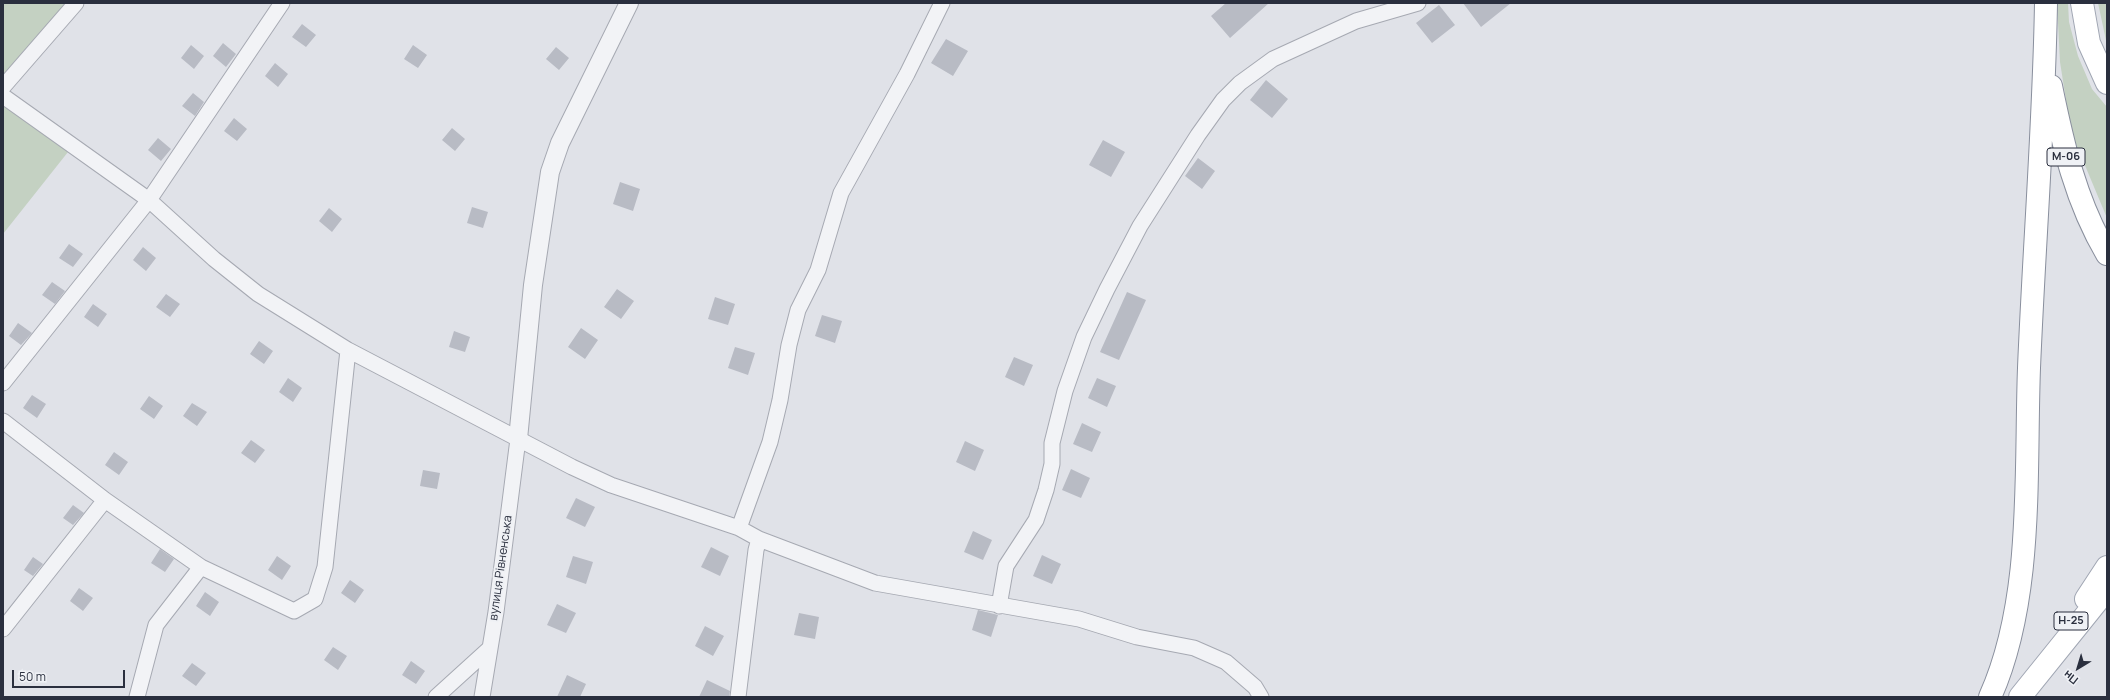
<!DOCTYPE html>
<html>
<head>
<meta charset="utf-8">
<style>
  body { margin:0 }
  #map { position:relative; width:2110px; height:700px; overflow:hidden; background:#e0e2e8; font-family:Manrope,sans-serif }
  canvas { display:block }
  .frame { position:absolute; inset:0; border:4px solid #2a2f3e; pointer-events:none }
  .north { position:absolute; left:2058px; top:648px; width:40px; height:40px; -webkit-text-stroke:3px #eff1f5; paint-order:stroke; rotate:218deg; font-size:11px; font-weight:700; line-height:16px; text-align:center; color:#2a2f3e }
  .north::after { content:''; display:block; margin:auto; width:14px; height:18px; background:#2a2f3e; clip-path:polygon(50% 0,100% 100%,50% 72%,0 100%) }
  .scale { position:absolute; left:12px; top:670px; width:113px; height:18px; box-sizing:border-box; border:2px solid #2a2f3e; border-top:0; padding-left:5px; font-size:12px; line-height:14px; white-space:nowrap; color:#2a2f3e; -webkit-text-stroke:3px #eff1f5; paint-order:stroke }
</style>
</head>
<body>
<div id="map">
<canvas width="2110" height="700"></canvas>
<div class="frame"></div>
<div class="north">Пн</div>
<div class="scale">50 m</div>
</div>
<script>
const c = document.querySelector('canvas').getContext('2d');
c.lineJoin = 'round';
function fill(path, color) { c.fillStyle = color; c.fill(path, 'evenodd'); }
function stroke(path, color, width, dash) { c.strokeStyle = color; c.lineWidth = width; c.lineCap = dash ? 'butt' : 'round'; c.setLineDash(dash || []); c.stroke(path); }
function write(font, color, halo, rows, align = 'center') {
  c.font = font + ' Manrope,sans-serif'; c.lineWidth = 4; c.setLineDash([]); c.textBaseline = 'middle'; c.strokeStyle = halo; c.fillStyle = color; for (const [text, x, y, turn = 0] of rows) {
    c.save(); c.translate(x, y); c.rotate((+turn || 0) * Math.PI / 180); c.textAlign = isNaN(turn) ? turn : align; if (halo) c.strokeText(text, 0, 0); c.fillText(text, 0, 0); c.restore();
  }
}
fill(new Path2D(`
  M3 3H76L3 87Z
  M2057 3H2068L2069 22 2078 56 2092 89 2107 107V218L2071 132 2060 62Z
  M2098 3H2107V45Z
  M3 103 68 152 3 234Z`), '#c4d1c2');
fill(new Path2D(`
  M1226 3H1269L1230 38 1211 16Z
  M1463 3H1511L1481 27Z
  M1439 5 1455 25 1432 43 1416 23Z
  M302 24 316 35 306 47 292 37Z
  M946 39 968 51 953 76 931 63Z
  M223 43 236 54 226 67 213 56Z
  M191 45 204 56 194 69 181 58Z
  M413 45 427 55 418 68 404 59Z
  M556 47 569 58 559 70 546 59Z
  M275 63 288 74 278 87 265 76Z
  M1266 80 1288 99 1272 118 1250 100Z
  M193 93 204 102 195 116 182 106Z
  M234 118 247 129 237 141 224 131Z
  M452 128 465 139 455 151 442 140Z
  M158 138 171 149 161 161 148 150Z
  M1103 140 1125 152 1111 177 1089 165Z
  M1198 158 1215 171 1202 189 1185 176Z
  M620 182 640 189 633 211 613 204Z
  M472 207 488 212 483 228 467 223Z
  M329 208 342 219 332 232 319 221Z
  M69 244 83 254 73 267 59 258Z
  M143 247 156 258 146 271 133 260Z
  M52 282 65 291 55 304 42 295Z
  M617 289 634 301 621 319 604 307Z
  M1127 292 1146 300 1119 360 1100 352Z
  M166 294 180 304 170 317 156 307Z
  M715 297 735 304 728 325 708 319Z
  M93 304 107 314 98 327 84 317Z
  M822 315 842 321 835 343 815 336Z
  M18 323 32 333 21 345 9 336Z
  M581 328 598 340 585 359 568 347Z
  M454 331 470 337 465 352 449 347Z
  M259 341 273 351 264 364 250 354Z
  M735 347 755 353 748 375 728 368Z
  M1014 357 1033 365 1024 386 1005 377Z
  M288 378 302 388 293 402 279 392Z
  M1097 378 1116 386 1107 407 1088 398Z
  M32 395 46 404 37 418 23 408Z
  M149 396 163 406 154 419 140 409Z
  M192 403 207 412 197 426 183 416Z
  M1082 423 1101 432 1092 452 1073 444Z
  M251 440 265 450 255 463 241 453Z
  M965 441 984 450 975 471 956 462Z
  M114 452 128 462 119 475 105 465Z
  M1071 469 1090 478 1081 498 1062 490Z
  M423 470 440 473 437 489 420 486Z
  M576 498 595 507 585 527 566 518Z
  M73 505 84 513 73 525 63 518Z
  M973 531 992 540 983 560 964 552Z
  M711 547 729 556 720 576 701 567Z
  M160 549 174 559 165 572 151 563Z
  M1042 555 1061 564 1052 584 1033 576Z
  M277 556 291 566 282 580 268 570Z
  M573 556 593 562 586 584 566 577Z
  M33 557 43 564 33 576 24 570Z
  M350 580 364 590 355 603 341 593Z
  M79 588 93 598 83 611 70 601Z
  M205 592 219 602 210 616 196 606Z
  M557 604 576 613 566 633 547 625Z
  M978 610 998 615 991 637 972 630Z
  M799 613 819 617 815 639 794 635Z
  M705 626 724 636 713 656 695 646Z
  M333 647 347 656 338 670 324 660Z
  M411 661 425 671 416 684 402 675Z
  M192 663 206 673 196 686 182 676Z
  M567 675 586 684 580 697H557Z
  M707 680 730 691 729 697H699Z`), '#b8bbc4');
const minor = new Path2D(`
  M3 87 76 3
  M3 96 149 200 214 259 258 294 348 350 572 467 611 485 739 528 770 442 780 400 789 345 798 310 818 270 841 193 907 74 942 3
  M3 383 149 200 282 3
  M3 421 105 500 201 567
  M739 528 759 539 875 583 1079 619 1137 637 1194 648 1226 662 1255 687 1261 697
  M999 606 1006 566 1036 520 1046 490 1052 464V443L1065 391 1084 337 1107 289 1140 226 1198 135 1223 100 1240 83 1273 59 1356 21 1418 3
  M3 629 105 500
  M137 697 156 625 201 567 294 611 315 599 325 567 348 350
  M436 697 490 648
  M482 697 496 612 518 439
  M738 697 756 550 759 539`);
const tertiary = new Path2D(`
  M518 439 533 285 550 172 560 143 629 3`);
const primary = new Path2D(`
  M2082 3 2089 43 2107 83
  M2086 599 2107 567
  M2020 697 2107 589`);
const trunk = new Path2D(`
  M2051 86C2063 145 2076 202 2107 254
  M1990 697C2034 599 2025 474 2029 368 2034 246 2044 125 2046 3`);
stroke(minor, '#a6a9b2', 17);
stroke(tertiary, '#a6a9b2', 20);
stroke(primary, '#a0a6b3', 24);
stroke(trunk, '#898f9d', 24);
stroke(minor, '#f2f3f6', 15);
stroke(tertiary, '#f2f3f6', 18);
stroke(primary, '#fff', 22);
stroke(trunk, '#fff', 22);
for (const [x, y, w] of [
  [2066,157,38],
  [2071,621,34]
]) { const box = new Path2D(); box.roundRect(x - w / 2, y - 9, w, 18, 3); c.fillStyle = '#eff1f5'; c.fill(box); stroke(box, '#2a2f3e', 1); }
write('bold 11px', '#2a2f3e', null, [
  ["М-06",2066,157],
  ["Н-25",2071,621]
]);
write('12px', '#2a2f3e', '#eff1f5', [
  ["вулиця Рівненська",501,568,-82]
]);
</script>
</body>
</html>
